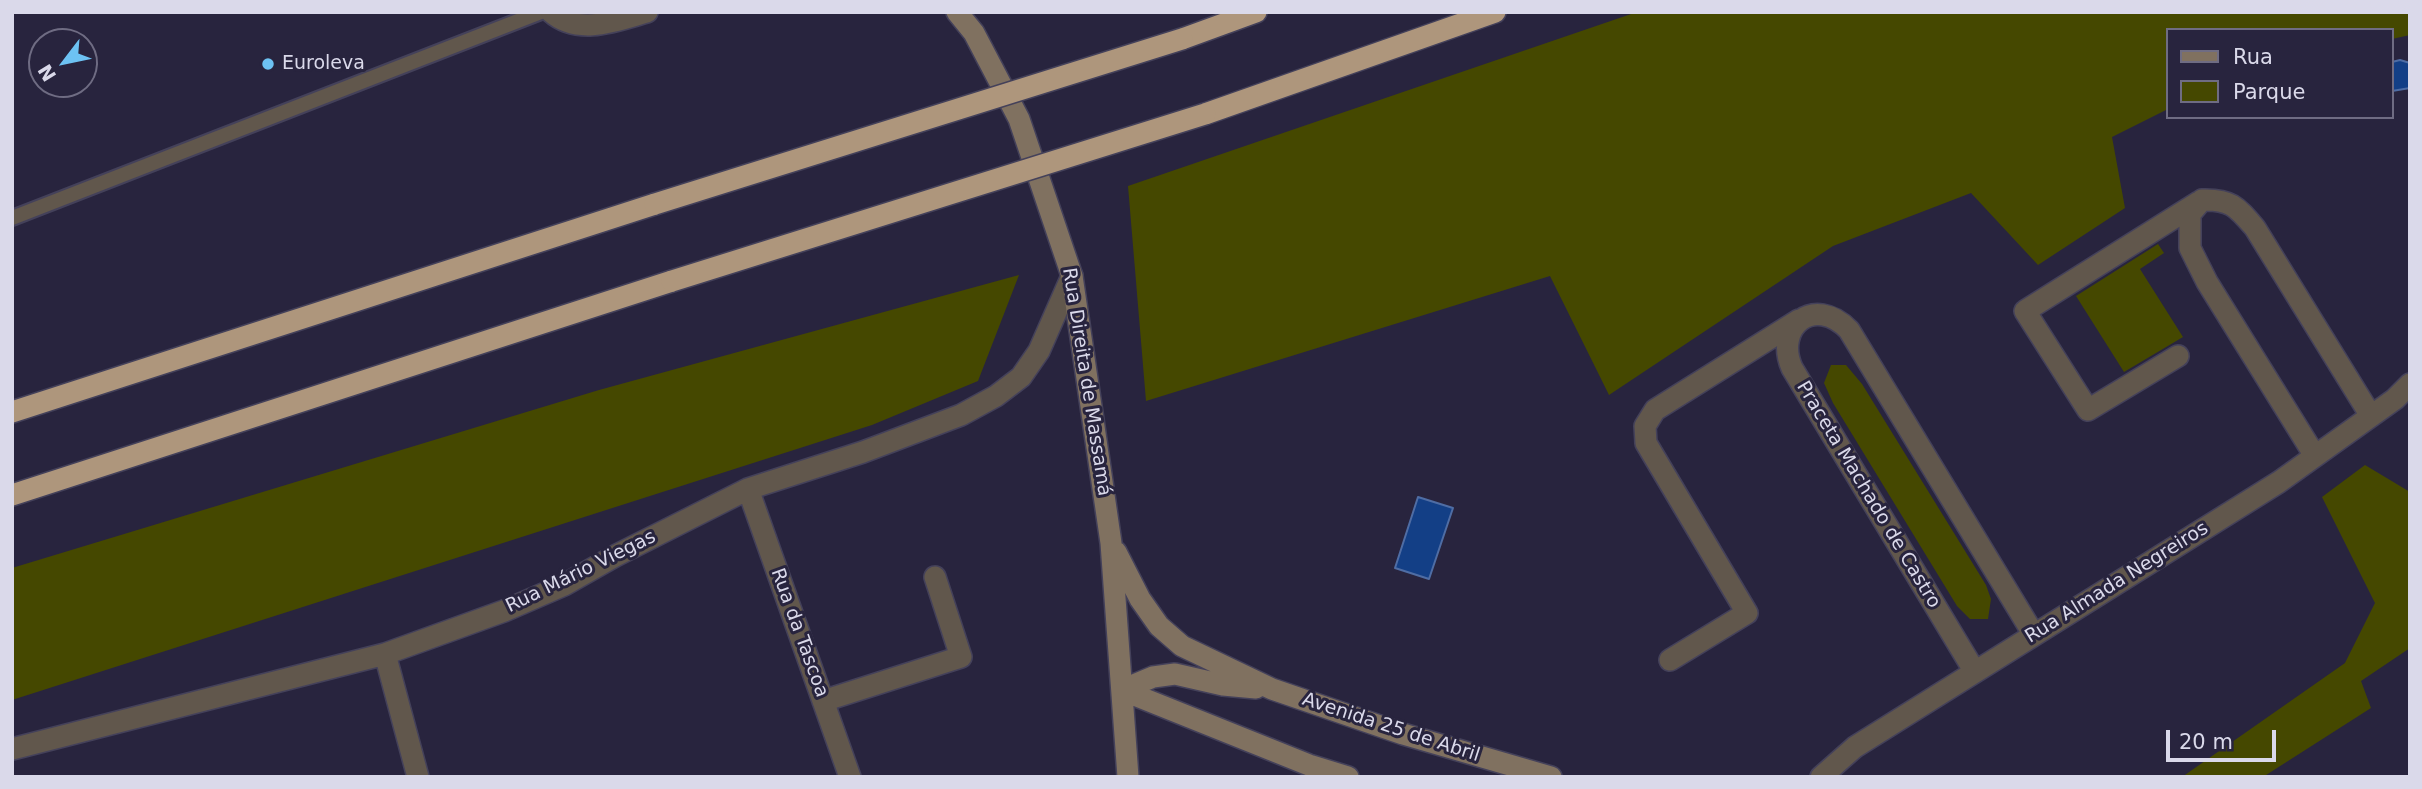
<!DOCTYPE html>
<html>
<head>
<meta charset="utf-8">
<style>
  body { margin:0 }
  #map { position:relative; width:2422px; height:789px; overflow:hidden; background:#28243e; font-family:"DejaVu Sans",sans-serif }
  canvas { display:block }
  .frame { position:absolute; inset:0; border:14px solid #dad9ea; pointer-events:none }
  .legend { position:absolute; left:2166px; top:28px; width:228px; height:91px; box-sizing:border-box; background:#28243e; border:2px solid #6f6c83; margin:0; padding:9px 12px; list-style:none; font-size:21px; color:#dad9ea }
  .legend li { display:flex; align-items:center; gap:14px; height:35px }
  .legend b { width:35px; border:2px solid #6f6c83 }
  .north { position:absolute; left:28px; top:28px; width:70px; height:70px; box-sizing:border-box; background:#28243e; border:2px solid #6f6c83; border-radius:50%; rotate:238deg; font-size:19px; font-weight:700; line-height:28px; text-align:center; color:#dad9ea }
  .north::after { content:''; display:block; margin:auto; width:24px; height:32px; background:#6dc2f3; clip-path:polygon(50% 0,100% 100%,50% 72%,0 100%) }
  .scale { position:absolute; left:2166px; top:730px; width:110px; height:32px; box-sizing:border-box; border:4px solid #dad9ea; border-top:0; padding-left:9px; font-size:21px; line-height:24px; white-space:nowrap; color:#dad9ea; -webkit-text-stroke:5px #28243e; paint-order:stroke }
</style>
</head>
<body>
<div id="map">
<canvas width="2422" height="789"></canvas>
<div class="frame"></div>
<ul class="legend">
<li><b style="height:9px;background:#807160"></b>Rua</li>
<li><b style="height:19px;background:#454800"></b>Parque</li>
</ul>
<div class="north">N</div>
<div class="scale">20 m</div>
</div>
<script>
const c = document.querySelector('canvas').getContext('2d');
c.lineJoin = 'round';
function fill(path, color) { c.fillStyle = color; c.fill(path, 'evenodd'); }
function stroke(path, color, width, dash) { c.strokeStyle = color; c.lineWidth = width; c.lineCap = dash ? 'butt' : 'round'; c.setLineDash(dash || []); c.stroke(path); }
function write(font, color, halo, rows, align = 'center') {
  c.font = font + ' "DejaVu Sans",sans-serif'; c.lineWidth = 6; c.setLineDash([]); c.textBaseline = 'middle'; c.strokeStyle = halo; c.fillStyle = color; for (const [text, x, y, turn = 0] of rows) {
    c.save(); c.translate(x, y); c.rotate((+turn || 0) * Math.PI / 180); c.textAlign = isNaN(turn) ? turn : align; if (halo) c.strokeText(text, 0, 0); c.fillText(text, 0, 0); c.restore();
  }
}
fill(new Path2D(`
  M1637 12H2410V35L2392 39V30H2168V109L2112 137 2125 208 2038 265 1971 193 1833 246 1609 395 1550 276 1146 401 1128 186Z
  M2158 244 2164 253 2140 269 2183 337 2124 372 2076 296Z
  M1019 275 978 381 872 425 12 700V568L599 390Z
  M1831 365H1846L1862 384 1986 585 1991 599 1988 619H1970L1957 606 1833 403 1824 383Z
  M2365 465 2410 492V648L2361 681 2371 708 2263 777H2182L2345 663 2375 603 2322 497Z`), '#454800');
const water = new Path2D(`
  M2400 60 2410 63V88L2392 91V62Z
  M1418 497 1453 508 1429 579 1395 568Z`);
fill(water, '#133f86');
stroke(water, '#4f6da4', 2);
const lane = new Path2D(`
  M12 218 541 12`);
const street = new Path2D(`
  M551 12C578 36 616 21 647 12
  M2178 356 2088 410 2025 311 2199 202
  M2315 456 2207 282 2190 248V214L2202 200C2231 199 2237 207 2255 228L2371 416
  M748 489 850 777
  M385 654 418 777
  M1670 660 1747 613 1646 443 1645 426 1655 410 1799 320
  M1975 672 1792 368C1774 327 1814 294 1849 330L2034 635
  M823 701 961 657 935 577
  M12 749 385 654 504 611 564 585 615 556 748 489 863 452 961 415 996 396 1021 377 1039 351 1072 276
  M1821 777 1855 747 2279 482 2395 399 2410 384`);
const secondary = new Path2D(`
  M957 12 974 33 1019 119 1072 276 1111 543 1128 777
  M1116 552 1140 599 1159 626 1182 646 1272 689 1403 734 1551 777
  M1122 690 1309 765 1348 777
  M1122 690 1153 677 1175 674 1223 685 1256 688`);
const highway = new Path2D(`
  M1182 39 1256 12
  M1205 114 1495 12
  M12 412 655 204
  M12 495 672 281`);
stroke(lane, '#44415a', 18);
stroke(street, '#44415a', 24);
stroke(secondary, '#44415a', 24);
stroke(highway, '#44415a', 24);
stroke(lane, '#61574c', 14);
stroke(street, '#61574c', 21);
stroke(secondary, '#807160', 21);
stroke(highway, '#ae967c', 21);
const highwayBridge = new Path2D(`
  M655 204 1182 39
  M672 281 1205 114`);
stroke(highwayBridge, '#44415a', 24, []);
stroke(highwayBridge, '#ae967c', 21);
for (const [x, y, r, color] of [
  [268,64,7,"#6dc2f3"]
]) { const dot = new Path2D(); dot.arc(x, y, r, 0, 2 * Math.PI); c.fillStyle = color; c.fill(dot); stroke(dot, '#28243e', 2.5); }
write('19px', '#dad9ea', '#28243e', [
  ["Euroleva",282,64]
], 'left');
write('19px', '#dad9ea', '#28243e', [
  ["Rua Direita de Massamá",1086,382,81],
  ["Praceta Machado de Castro",1868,495,59],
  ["Rua Mário Viegas",581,572,-26],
  ["Rua Almada Negreiros",2117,583,-32],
  ["Rua da Tascoa",799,633,70],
  ["Avenida 25 de Abril",1391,728,18]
]);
</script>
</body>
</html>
